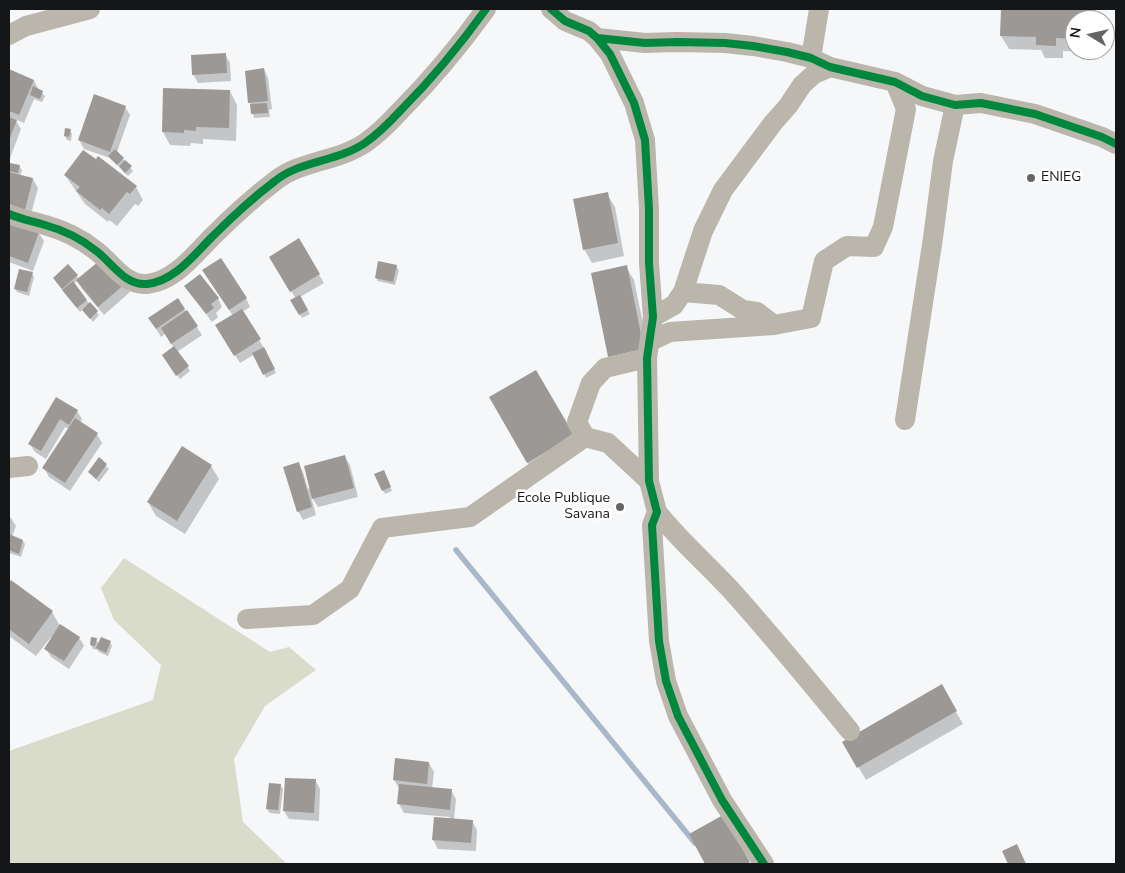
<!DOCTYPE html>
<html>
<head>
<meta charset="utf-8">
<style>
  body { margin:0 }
  #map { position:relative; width:1125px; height:873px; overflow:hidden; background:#f5f7f9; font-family:"Nunito Sans",sans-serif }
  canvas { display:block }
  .frame { position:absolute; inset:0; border:10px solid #151617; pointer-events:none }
  .north { position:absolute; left:1065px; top:10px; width:50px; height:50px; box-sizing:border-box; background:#fff; border:1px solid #a1a2a2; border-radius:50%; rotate:279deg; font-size:14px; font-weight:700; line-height:20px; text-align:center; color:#151617 }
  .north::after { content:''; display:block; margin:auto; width:18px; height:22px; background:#636566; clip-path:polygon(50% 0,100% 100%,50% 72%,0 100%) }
</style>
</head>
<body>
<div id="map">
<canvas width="1125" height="873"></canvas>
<div class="frame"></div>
<div class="north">N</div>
</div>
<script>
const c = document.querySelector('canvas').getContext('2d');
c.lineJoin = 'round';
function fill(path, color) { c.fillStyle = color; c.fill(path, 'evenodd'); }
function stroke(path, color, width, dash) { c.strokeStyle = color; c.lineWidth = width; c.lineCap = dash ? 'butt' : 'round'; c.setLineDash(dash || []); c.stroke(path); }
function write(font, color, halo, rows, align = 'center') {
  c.font = font + ' "Nunito Sans",sans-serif'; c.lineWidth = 5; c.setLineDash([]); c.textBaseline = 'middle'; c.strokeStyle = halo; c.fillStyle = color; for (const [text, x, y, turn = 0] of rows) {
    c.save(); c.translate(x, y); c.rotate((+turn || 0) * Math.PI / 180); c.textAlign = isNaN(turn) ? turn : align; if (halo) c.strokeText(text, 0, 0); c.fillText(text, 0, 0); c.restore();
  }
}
fill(new Path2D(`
  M124 558 270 652 289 647 316 670 265 706 234 759 243 822 287 864H9V751L153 700 161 665 114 620 101 588Z`), '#d9dcca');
fill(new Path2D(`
  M1002 9H1096L1097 20H1075V50H1096V52L1063 51V58H1045L1041 50 1009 49 1001 36Z
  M225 54 230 63 231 81 198 83 193 74Z
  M264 69 268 78 272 109 269 110 270 117 254 118 250 103Z
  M9 70 34 81 39 90 45 96 42 102 34 99 24 123 15 119 21 129 9 161Z
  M165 89 230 91 237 105 236 141 203 139V144L191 143 190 146 170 145 163 132Z
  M125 107 130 115 117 152 133 171 128 176 110 158 84 149 79 140Z
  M70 130 72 134 71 141 67 140 65 136Z
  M19 166 22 170 20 176 33 179 38 188 30 218 9 213V168L10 170Z
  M65 175 136 187 143 200 138 206 135 204 117 226 109 220 108 222 85 204Z
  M607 194 615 207 624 256 592 263 584 249Z
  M9 222 39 233 44 241 33 271 9 262Z
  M298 240 324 283 300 297 310 314 302 318 292 301 296 299 271 257Z
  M396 266 399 270 395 285 378 281 376 278Z
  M626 267 634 280 651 362 592 274Z
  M32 273 34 277 29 296 17 292 15 288Z
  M77 276 79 279 125 284 130 292 104 315 82 289 77 281 73 284 99 315 93 322 83 309 80 312 56 282Z
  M209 279 246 298 250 307 242 312 264 348 276 373 266 378 255 354 240 363 222 334 233 316Z
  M186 286 218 298 222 307 216 313 218 317 212 322Z
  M178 300 202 335 177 352 190 371 180 379 165 359 174 348 165 334 161 337 155 327Z
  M57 398 77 411 82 419 80 423 97 434 102 443 70 491 49 477 44 468 69 429 65 427 46 459 35 452 30 444Z
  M491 398 580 449 535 475Z
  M182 448 211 466 219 479 185 534 156 516 148 502Z
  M345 457 350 465 358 497 318 507 311 496 316 515 303 520 298 511V463L303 472 308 489Z
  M99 459 109 469 99 482 89 472Z
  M385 475 392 491 385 494 383 490Z
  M9 517 11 518 16 526 12 537 23 541 25 544 21 557 9 553Z
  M11 582 52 612 60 626 79 637 84 646 69 669 51 657 46 649 52 638 51 637 36 656 9 636V585Z
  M92 638 96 639 99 644 110 642 112 646 108 656 99 652 98 650 93 649 91 645Z
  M941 686 963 724 866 780 844 742Z
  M429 763 434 772 432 788 451 790 456 799 454 820 472 821 477 830 476 851 438 849 433 840 450 817 404 813 399 804V788L394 780Z
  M315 780 320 789 319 821 289 819 284 811Z
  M280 785 283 789 280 814 270 813 267 809Z
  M723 816 750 864H707L690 835Z`), '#0003');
stroke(new Path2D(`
  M456 550 695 843`), '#a9b7cb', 5.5);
fill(new Path2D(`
  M1001 9H1090V20H1075V39L1056 38V46L1036 45V37L1000 36Z
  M226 53 227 73 192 75 191 55Z
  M264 68 268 101 248 103 245 71Z
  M9 69 34 80 19 115 9 111Z
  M33 86 43 91 40 99 30 95Z
  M163 88 230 90 229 128 196 127V131L184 130V133L162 132Z
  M94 94 126 106 110 152 78 140Z
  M267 103 268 113 251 114 250 104Z
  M9 117 17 120 9 140Z
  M65 128 71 129 69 137 64 136Z
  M115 149 124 158 117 165 108 156Z
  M83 150 96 159 98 156 137 186 130 194 127 192 109 214 102 208 100 210 76 191 80 187 64 175Z
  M125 160 132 166 125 173 119 166Z
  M10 163 20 165 18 173 9 171Z
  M9 172 33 178 25 210 9 206Z
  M608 192 618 243 583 250 573 199Z
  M9 220 39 232 28 263 9 256Z
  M299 238 320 274 290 292 269 257Z
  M104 257 126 283 98 307 76 280Z
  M221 258 247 298 229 310 202 270Z
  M378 261 397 265 393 282 375 278Z
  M68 264 78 275 62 289 53 278Z
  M627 265 644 349 608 357 591 273Z
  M19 269 33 272 27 292 14 289Z
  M200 274 219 298 211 304 214 308 206 314 184 286Z
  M73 281 87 300 77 308 62 290Z
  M300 295 308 310 299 315 290 300Z
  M178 298 185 309 156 329 148 318Z
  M90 302 98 311 90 319 82 310Z
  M242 309 261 339 234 356 215 325Z
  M187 310 198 326 171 344 161 328Z
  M174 346 189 366 176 376 162 355Z
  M264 347 275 369 263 375 252 353Z
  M536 370 574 435 527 463 489 397Z
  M56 397 78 410 69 425 60 419 41 451 28 444Z
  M75 418 98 433 65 483 42 468Z
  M182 446 212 465 177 521 147 502Z
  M345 455 354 488 312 499 304 466Z
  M99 457 107 464 96 479 88 472Z
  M299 462 312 507 297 512 283 467Z
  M384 470 391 487 382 491 374 474Z
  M9 534 23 540 19 554 9 550Z
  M11 580 53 611 29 644 9 629V583Z
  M60 624 80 637 64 661 44 649Z
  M91 637 97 638 95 646 90 645Z
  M101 637 111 641 106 653 96 648Z
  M942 684 957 711 857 768 842 742Z
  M395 758 429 762 427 784 393 780Z
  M285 778 316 779 314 813 283 811Z
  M269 783 281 784 278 810 266 809Z
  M399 784 452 789 450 810 397 804Z
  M723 815 750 862 746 864H705L689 834Z
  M434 817 473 820 471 843 432 840Z
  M1017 844 1026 864H1008L1002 851Z`), '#9b9895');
stroke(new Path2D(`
  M551 9 565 21 589 31 597 38 645 43 677 42 725 43 753 46 787 52 811 58 830 67 895 82 922 96 955 105 981 103 1035 114 1102 137 1116 144
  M9 35 26 26 90 9
  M597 38 610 54 634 103 645 140 649 209V263L653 317 647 358 649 481 657 512 652 525 659 641 666 681 678 716 722 800 764 864
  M811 58 819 9
  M9 214C20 219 32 221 45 225 63 230 80 238 95 250 111 261 124 286 147 284 176 281 196 252 215 234 234 215 254 197 275 181 301 160 337 162 365 143 378 134 390 122 401 110 432 79 460 45 486 9
  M683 292 719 295 743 310 757 312 774 325
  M653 317 674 305 683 292 703 231 723 190 773 123 788 106 802 85 814 74 830 67
  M651 341 670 332 774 325 811 318 824 261 847 246 874 247 883 227 906 109 895 82
  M647 358 605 368 591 383 577 422 585 437 608 443 649 481
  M905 420 933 238 943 161 955 105
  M9 468 28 466
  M657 512C679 540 707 564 731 590 772 636 811 683 850 731
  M247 619 313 615 350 589 382 528 470 517 585 437`), '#bab6ac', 20);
stroke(new Path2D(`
  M551 9 565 21 589 31 597 38 645 43 677 42 725 43 753 46 787 52 811 58 830 67 895 82 922 96 955 105 981 103 1035 114 1102 137 1116 144
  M597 38 610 54 634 103 645 140 649 209V263L653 317 647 358 649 481 657 512 652 525 659 641 666 681 678 716 722 800 764 864
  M9 214C20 219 32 221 45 225 63 230 80 238 95 250 111 261 124 286 147 284 176 281 196 252 215 234 234 215 254 197 275 181 301 160 337 162 365 143 378 134 390 122 401 110 432 79 460 45 486 9`), '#00873e', 8);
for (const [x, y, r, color] of [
  [1031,178,5,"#636566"],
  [620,507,5,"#636566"]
]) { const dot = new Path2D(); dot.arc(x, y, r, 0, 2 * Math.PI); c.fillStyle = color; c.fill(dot); stroke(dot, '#fff', 2); }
write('14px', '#151617', '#fff', [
  ["ENIEG",1041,178],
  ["Ecole Publique",610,499,"right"],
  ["Savana",610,515,"right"]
], 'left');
</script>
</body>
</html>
